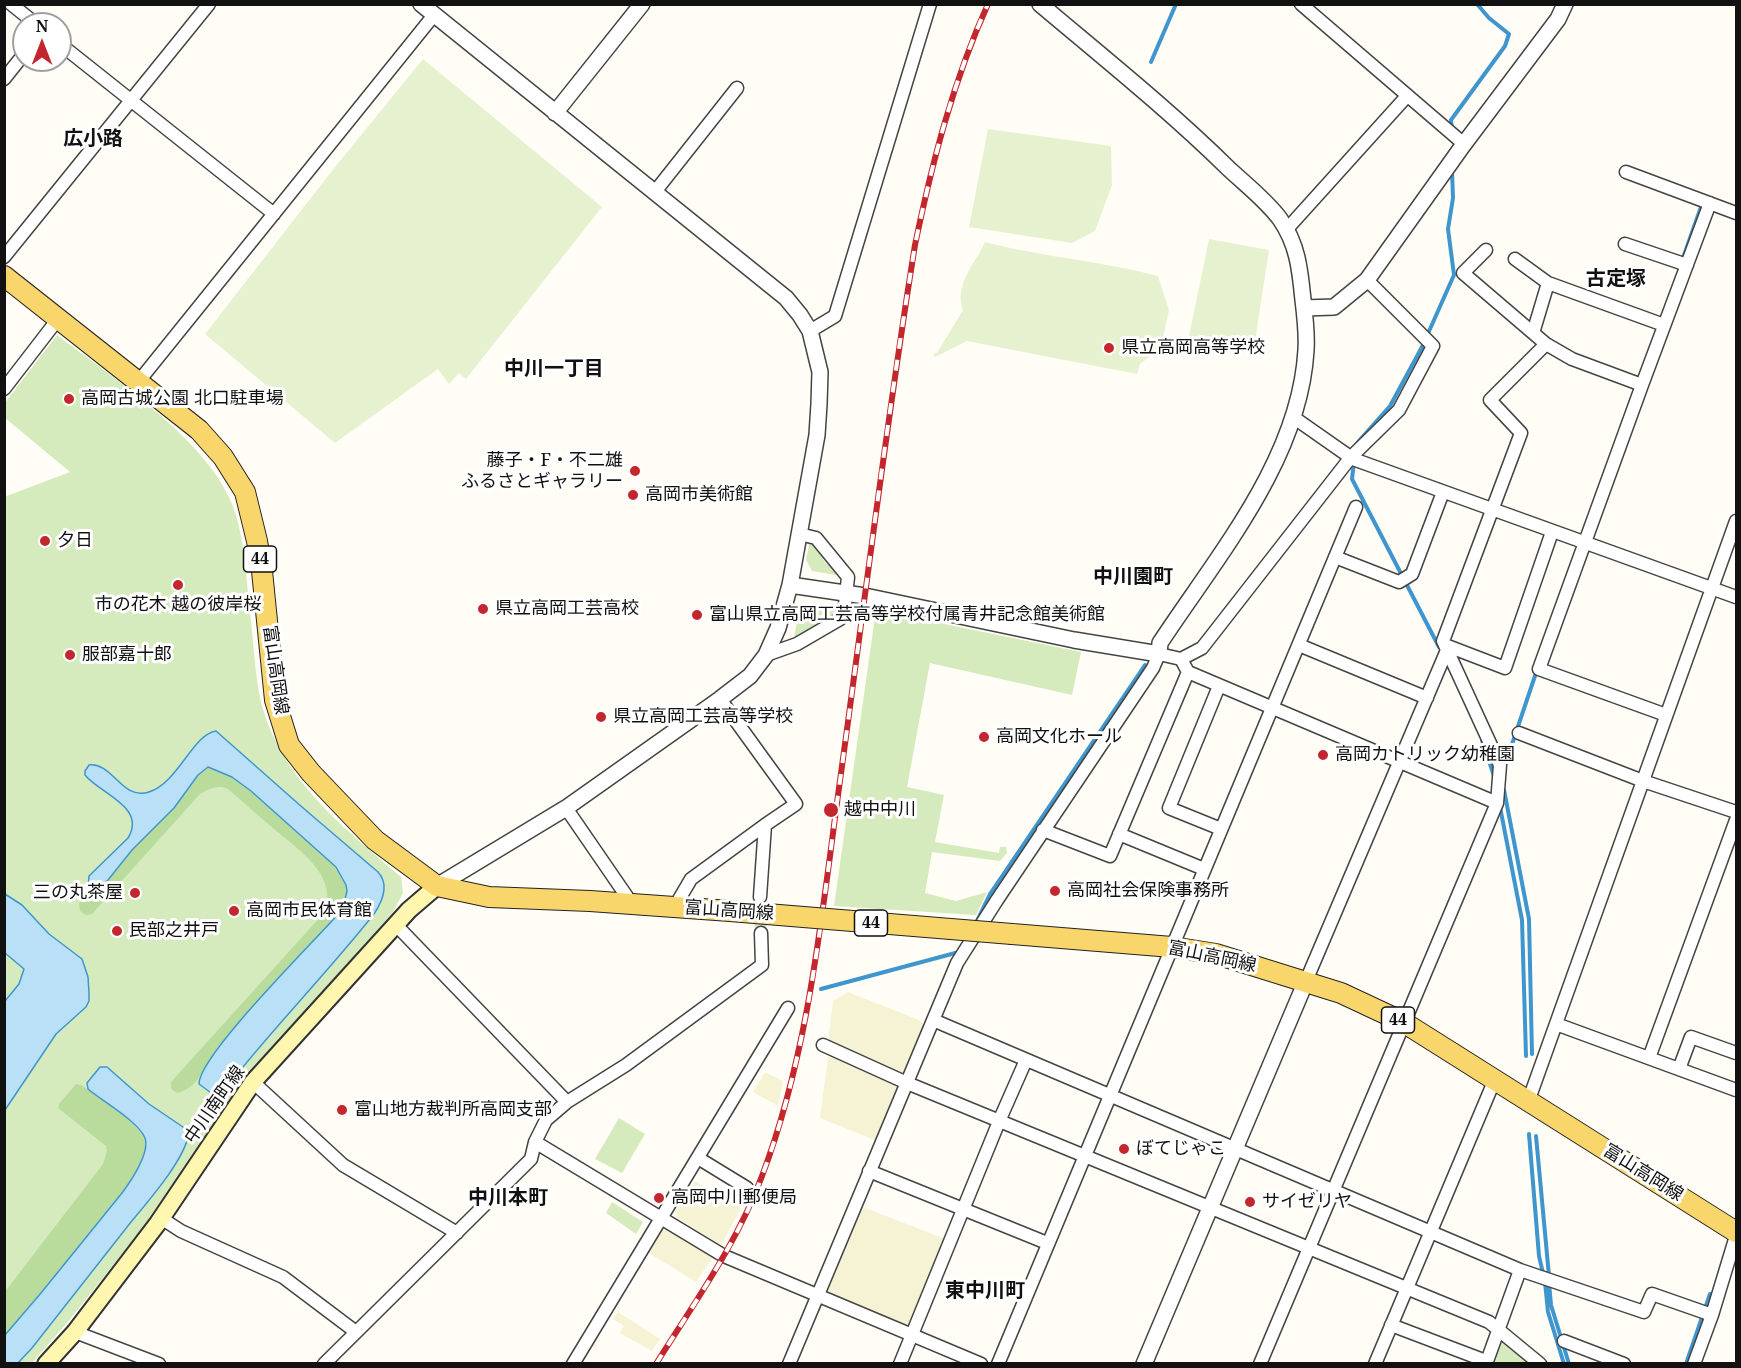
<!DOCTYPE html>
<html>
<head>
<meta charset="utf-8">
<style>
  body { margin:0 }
  #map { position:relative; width:1741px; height:1368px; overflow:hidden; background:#fffdf5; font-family:"Noto Serif",serif }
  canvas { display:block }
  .frame { position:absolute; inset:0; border:6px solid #111; pointer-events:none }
  .north { position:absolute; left:12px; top:12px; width:60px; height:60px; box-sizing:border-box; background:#fff; border:2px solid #a0a0a0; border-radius:50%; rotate:0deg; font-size:16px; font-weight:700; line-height:24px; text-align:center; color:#111 }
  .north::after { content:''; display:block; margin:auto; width:21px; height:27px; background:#c4262e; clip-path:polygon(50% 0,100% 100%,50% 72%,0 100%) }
</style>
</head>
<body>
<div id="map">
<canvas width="1741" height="1368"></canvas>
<div class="frame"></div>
<div class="north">N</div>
</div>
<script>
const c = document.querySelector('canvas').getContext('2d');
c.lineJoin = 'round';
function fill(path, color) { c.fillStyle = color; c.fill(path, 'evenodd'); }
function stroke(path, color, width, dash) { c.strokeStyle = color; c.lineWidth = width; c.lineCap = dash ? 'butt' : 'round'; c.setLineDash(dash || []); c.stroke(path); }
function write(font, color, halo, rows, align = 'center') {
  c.font = font + ' "Noto Serif","Noto Sans JP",serif'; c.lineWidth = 6; c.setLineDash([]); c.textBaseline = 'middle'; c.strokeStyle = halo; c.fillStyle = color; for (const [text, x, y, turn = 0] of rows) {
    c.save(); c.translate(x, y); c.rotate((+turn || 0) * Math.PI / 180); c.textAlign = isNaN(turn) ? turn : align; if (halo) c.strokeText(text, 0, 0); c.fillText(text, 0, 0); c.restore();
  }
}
fill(new Path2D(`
  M848 992 919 1020 928 1029 905 1076 828 1043 833 1001Z
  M828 1057 837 1058 878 1076 903 1090 880 1142 820 1118Z
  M765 1072 783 1081 778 1106 753 1092Z
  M695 1181 741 1208 721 1245 677 1218 675 1212Z
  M863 1207 950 1241 909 1329 829 1295 828 1291Z
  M668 1229 713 1257 696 1282 649 1253 663 1230Z
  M618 1312 660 1339 652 1351 620 1333 624 1326 613 1319Z`), '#f6f3d4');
fill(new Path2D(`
  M57 335C111 376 207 440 232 504 246 540 246 583 251 621 254 647 255 677 261 702 281 779 343 827 401 877L403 893 393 912 254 1072 209 1131 157 1210 67 1323 31 1364 4 1363V497L70 472 5 418 4 404Z
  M810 540 818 542 817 549 826 564 834 565 842 576 812 571 806 560Z
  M811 603 837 606 835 614 800 637 794 636 801 605Z
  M876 610 1081 652 1072 695 930 663 907 787 944 795 935 842 999 853 1000 847H1006L1007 853 1000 861 932 852 925 893 956 901 987 892 976 915 834 906Z
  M619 1118 645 1134 622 1173 595 1159Z
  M612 1202 643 1222 636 1234 606 1213Z
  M1504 1330 1538 1363 1492 1364Z`), '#d5ebbd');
fill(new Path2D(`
  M208 767 232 777 251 791 336 867 346 885V898L340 912 328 926C291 967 249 1006 217 1051 205 1067 198 1088 177 1093L171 1089V1082L322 915C343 879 298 849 274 829 259 816 244 803 228 789 219 784 208 789 200 794L92 914 86 915 80 911 79 903 92 890 97 889 108 880 132 850 174 808 198 775Z
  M76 1084 81 1085C95 1095 145 1126 145 1143 146 1160 132 1179 122 1193L41 1293 5 1335 4 1293 103 1164 107 1151 106 1146 58 1108 59 1104Z`), '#b9dc9c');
fill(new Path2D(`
  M423 59 602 207 466 379 459 373 449 384 438 369 335 443 205 334 331 172Z
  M988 129 1111 146 1112 185 1095 231 1072 243 969 227Z
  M1209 239 1269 250 1254 348 1189 336Z
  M985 242C1042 257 1101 261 1158 276L1169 310 1161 348 1140 364 1137 374 967 341 935 357 933 354 937 353 963 310C954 283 975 265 985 242Z`), '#e6f2cf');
const water = new Path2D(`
  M216 731 302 807 378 872C390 885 382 902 374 914 324 977 267 1034 218 1098L199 1084C199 1055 315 941 340 912L344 904 347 891 346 885 336 867 251 791 232 777 208 767 198 775 174 808 132 850 108 880 97 889 92 890 88 887 89 876 128 838C147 807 100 794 85 775V771L89 765C113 762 122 801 149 792 178 783 193 734 216 731Z
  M5 894 22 905 49 934 82 959 88 977 89 993V1001L86 1007 56 1034 5 1110V1001L19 984 24 969 5 953Z
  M100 1067H107L149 1104 183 1127 189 1134C183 1162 149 1200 131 1222 98 1264 65 1306 32 1348L18 1363H5V1335L41 1293 122 1193C131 1181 150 1153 145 1138 138 1121 102 1101 88 1089L87 1083Z`);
fill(water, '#b9e0f7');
stroke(water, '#3f96cf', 1.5);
stroke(new Path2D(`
  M1151 62 1176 4
  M1452 130 1451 120 1505 46 1509 34 1489 18 1477 4
  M1682 261 1701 207
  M1357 446 1358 442 1390 406 1422 347 1454 275 1448 229 1453 198 1452 170
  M1354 462 1352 479 1439 647
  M1482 740 1494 776
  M1505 765 1537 670
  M1504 790 1529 919 1532 1054
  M1500 807 1522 920 1526 1056
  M975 925 990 894 1145 665
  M821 989 959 952
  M1529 1134 1539 1256 1545 1282 1548 1312 1564 1364
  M1536 1136 1549 1276
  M1549 1283 1551 1305 1569 1364
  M1686 1364 1710 1294`), '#3f96cf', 4);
stroke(new Path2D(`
  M760 897 761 933`), '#dbdad3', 12, [12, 6]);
const minor = new Path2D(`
  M11 4 36 24
  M1301 4 1464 144
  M60 44 274 214
  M4 79 24 54
  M1626 172 1736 213
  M654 193 737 88
  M1287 229 1407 96
  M1625 244 1687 265
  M1486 250 1463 273 1546 344 1572 359 1642 385
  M4 257 209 4
  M1515 259 1548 283 1664 325
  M810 331 835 316 930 4
  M1533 333 1548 283
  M139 381 434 15
  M4 389 58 319
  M1293 417 1353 459 1736 597
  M1335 557 1399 582 1412 574 1443 492
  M1299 645 1427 698
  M1445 645 1505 668 1552 532
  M766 655 797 644 840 619 845 605 848 577 816 538 799 534
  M1181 659 1188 672 1497 803
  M1219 686 1169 808 1221 829
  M720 699 796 804 765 825 760 897
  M1666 715 1539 669 1642 385 1710 203
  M1519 733 1643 781 1736 812
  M566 808 632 904
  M1043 830 1110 856 1188 672
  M1119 834 1204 869
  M674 908 691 879 765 825
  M396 925 567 1102
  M1306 981 1447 650
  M933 1020 1520 1270 1644 1312 1652 1294 1712 1315
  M1556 1024 1736 1090
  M823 1045 907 1083 1489 1322 1540 1364
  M1649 1058 1736 820
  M1679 1069 1691 1037 1736 1053
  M253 1082 343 1165 457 1233
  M1528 1102 1736 521
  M535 1142 724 1256 981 1364
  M698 1158 747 1188
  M869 1171 1047 1243
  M161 1218 181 1231 283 1277 356 1332
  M1391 1325 1486 1361
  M75 1332 159 1364
  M1564 1341 1624 1364
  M324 1364 531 1159 535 1142 546 1120 567 1102 626 1065 762 965 761 933
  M573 1364 788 1008
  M789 1364 957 963 997 900 1153 668 1159 654 1181 659 1202 648 1351 457 1399 410 1433 346 1367 280
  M900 1364 1000 1119 1026 1060
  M998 1364 1356 507
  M1260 1364 1497 803 1500 765 1443 641 1521 433 1490 400 1546 344
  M1375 1364 1495 1079
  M1486 1364 1520 1270
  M1694 1364 1712 1315 1736 1236`);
const tertiary = new Path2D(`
  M421 4 786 298 800 315 810 331 820 372 819 404 817 435 790 585 778 628 766 655 750 676 720 699 566 808 437 886
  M555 113 642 4
  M1304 308 1334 307 1367 280 1464 144 1558 19 1565 4
  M790 585 865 596 1074 640 1159 654 1160 643C1218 555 1300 459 1306 350 1307 334 1305 316 1303 300 1300 270 1298 245 1280 219 1266 200 1245 184 1228 168 1169 110 1104 58 1040 4
  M1144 1364 1306 981`);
const secondary = new Path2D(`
  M46 1364 75 1332 158 1223 253 1082 409 910 437 886`);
const primary = new Path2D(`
  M4 276 199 430 223 457 245 492 257 541 262 571 275 700 289 745 311 773 375 840 437 886 489 897 590 901 730 911
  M1012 934 1172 947 1216 954 1341 993 1403 1022 1736 1232`);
stroke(minor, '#444', 15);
stroke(tertiary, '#444', 18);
stroke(secondary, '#333', 20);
stroke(primary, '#222', 22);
stroke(minor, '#fff', 12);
stroke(tertiary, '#fff', 15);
stroke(secondary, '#fff6b0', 16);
stroke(primary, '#f9d66b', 20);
const rail = new Path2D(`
  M656 1364C694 1303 737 1244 762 1176 809 1052 821 919 839 788 864 607 886 425 915 245 932 163 953 81 988 4`);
stroke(rail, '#c4262e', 6);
stroke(rail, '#fff', 4, [11]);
const primaryBridge = new Path2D(`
  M730 911 1012 934`);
stroke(primaryBridge, '#222', 22, []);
stroke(primaryBridge, '#f9d66b', 20);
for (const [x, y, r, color] of [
  [1109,348,6,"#c4262e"],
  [69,399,6,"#c4262e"],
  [635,471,6,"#c4262e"],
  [633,495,6,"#c4262e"],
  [45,541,6,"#c4262e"],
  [178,585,6,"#c4262e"],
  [483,609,6,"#c4262e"],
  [697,615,6,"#c4262e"],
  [70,655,6,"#c4262e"],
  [601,717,6,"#c4262e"],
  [984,737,6,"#c4262e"],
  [1323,755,6,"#c4262e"],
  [831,810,8,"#c4262e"],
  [1055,891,6,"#c4262e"],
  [135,893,6,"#c4262e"],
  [234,911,6,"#c4262e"],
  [117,931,6,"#c4262e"],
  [342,1110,6,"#c4262e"],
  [1124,1149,6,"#c4262e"],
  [659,1198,6,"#c4262e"],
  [1250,1202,6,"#c4262e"]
]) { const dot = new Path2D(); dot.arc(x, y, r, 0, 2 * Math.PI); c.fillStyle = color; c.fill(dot); stroke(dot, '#fff', 2); }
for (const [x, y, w] of [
  [260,559,33],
  [871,923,33],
  [1398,1020,33]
]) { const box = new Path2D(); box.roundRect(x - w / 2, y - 13, w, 26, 4.5); c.fillStyle = '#fff'; c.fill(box); stroke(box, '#111', 1.5); }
write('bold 16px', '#111', null, [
  ["44",260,559],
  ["44",871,923],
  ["44",1398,1020]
]);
write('18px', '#111', '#fff', [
  ["県立高岡高等学校",1121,348],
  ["高岡古城公園 北口駐車場",81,399],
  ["藤子・F・不二雄",623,461,"right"],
  ["ふるさとギャラリー",623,482,"right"],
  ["高岡市美術館",645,495],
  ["夕日",57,541],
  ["市の花木 越の彼岸桜",178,605,"center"],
  ["県立高岡工芸高校",495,609],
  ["富山県立高岡工芸高等学校付属青井記念館美術館",709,615],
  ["服部嘉十郎",82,655],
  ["県立高岡工芸高等学校",613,717],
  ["高岡文化ホール",996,737],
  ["高岡カトリック幼稚園",1335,755],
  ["越中中川",844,810],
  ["高岡社会保険事務所",1067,891],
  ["三の丸茶屋",123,893,"right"],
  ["高岡市民体育館",246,911],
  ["民部之井戸",129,931],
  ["富山地方裁判所高岡支部",354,1110],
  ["ぼてじゃこ",1136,1149],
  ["高岡中川郵便局",671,1198],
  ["サイゼリヤ",1262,1202]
], 'left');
write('18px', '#111', '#fff', [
  ["富山高岡線",275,670,82],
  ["富山高岡線",729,911,4],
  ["富山高岡線",1212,957,12],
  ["中川南町線",215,1105,-55],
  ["富山高岡線",1643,1173,32]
]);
write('bold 20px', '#111', '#fff', [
  ["広小路",93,139],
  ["古定塚",1616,279],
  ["中川一丁目",554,369],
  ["中川園町",1133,577],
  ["中川本町",508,1198],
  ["東中川町",985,1291]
]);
</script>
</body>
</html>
